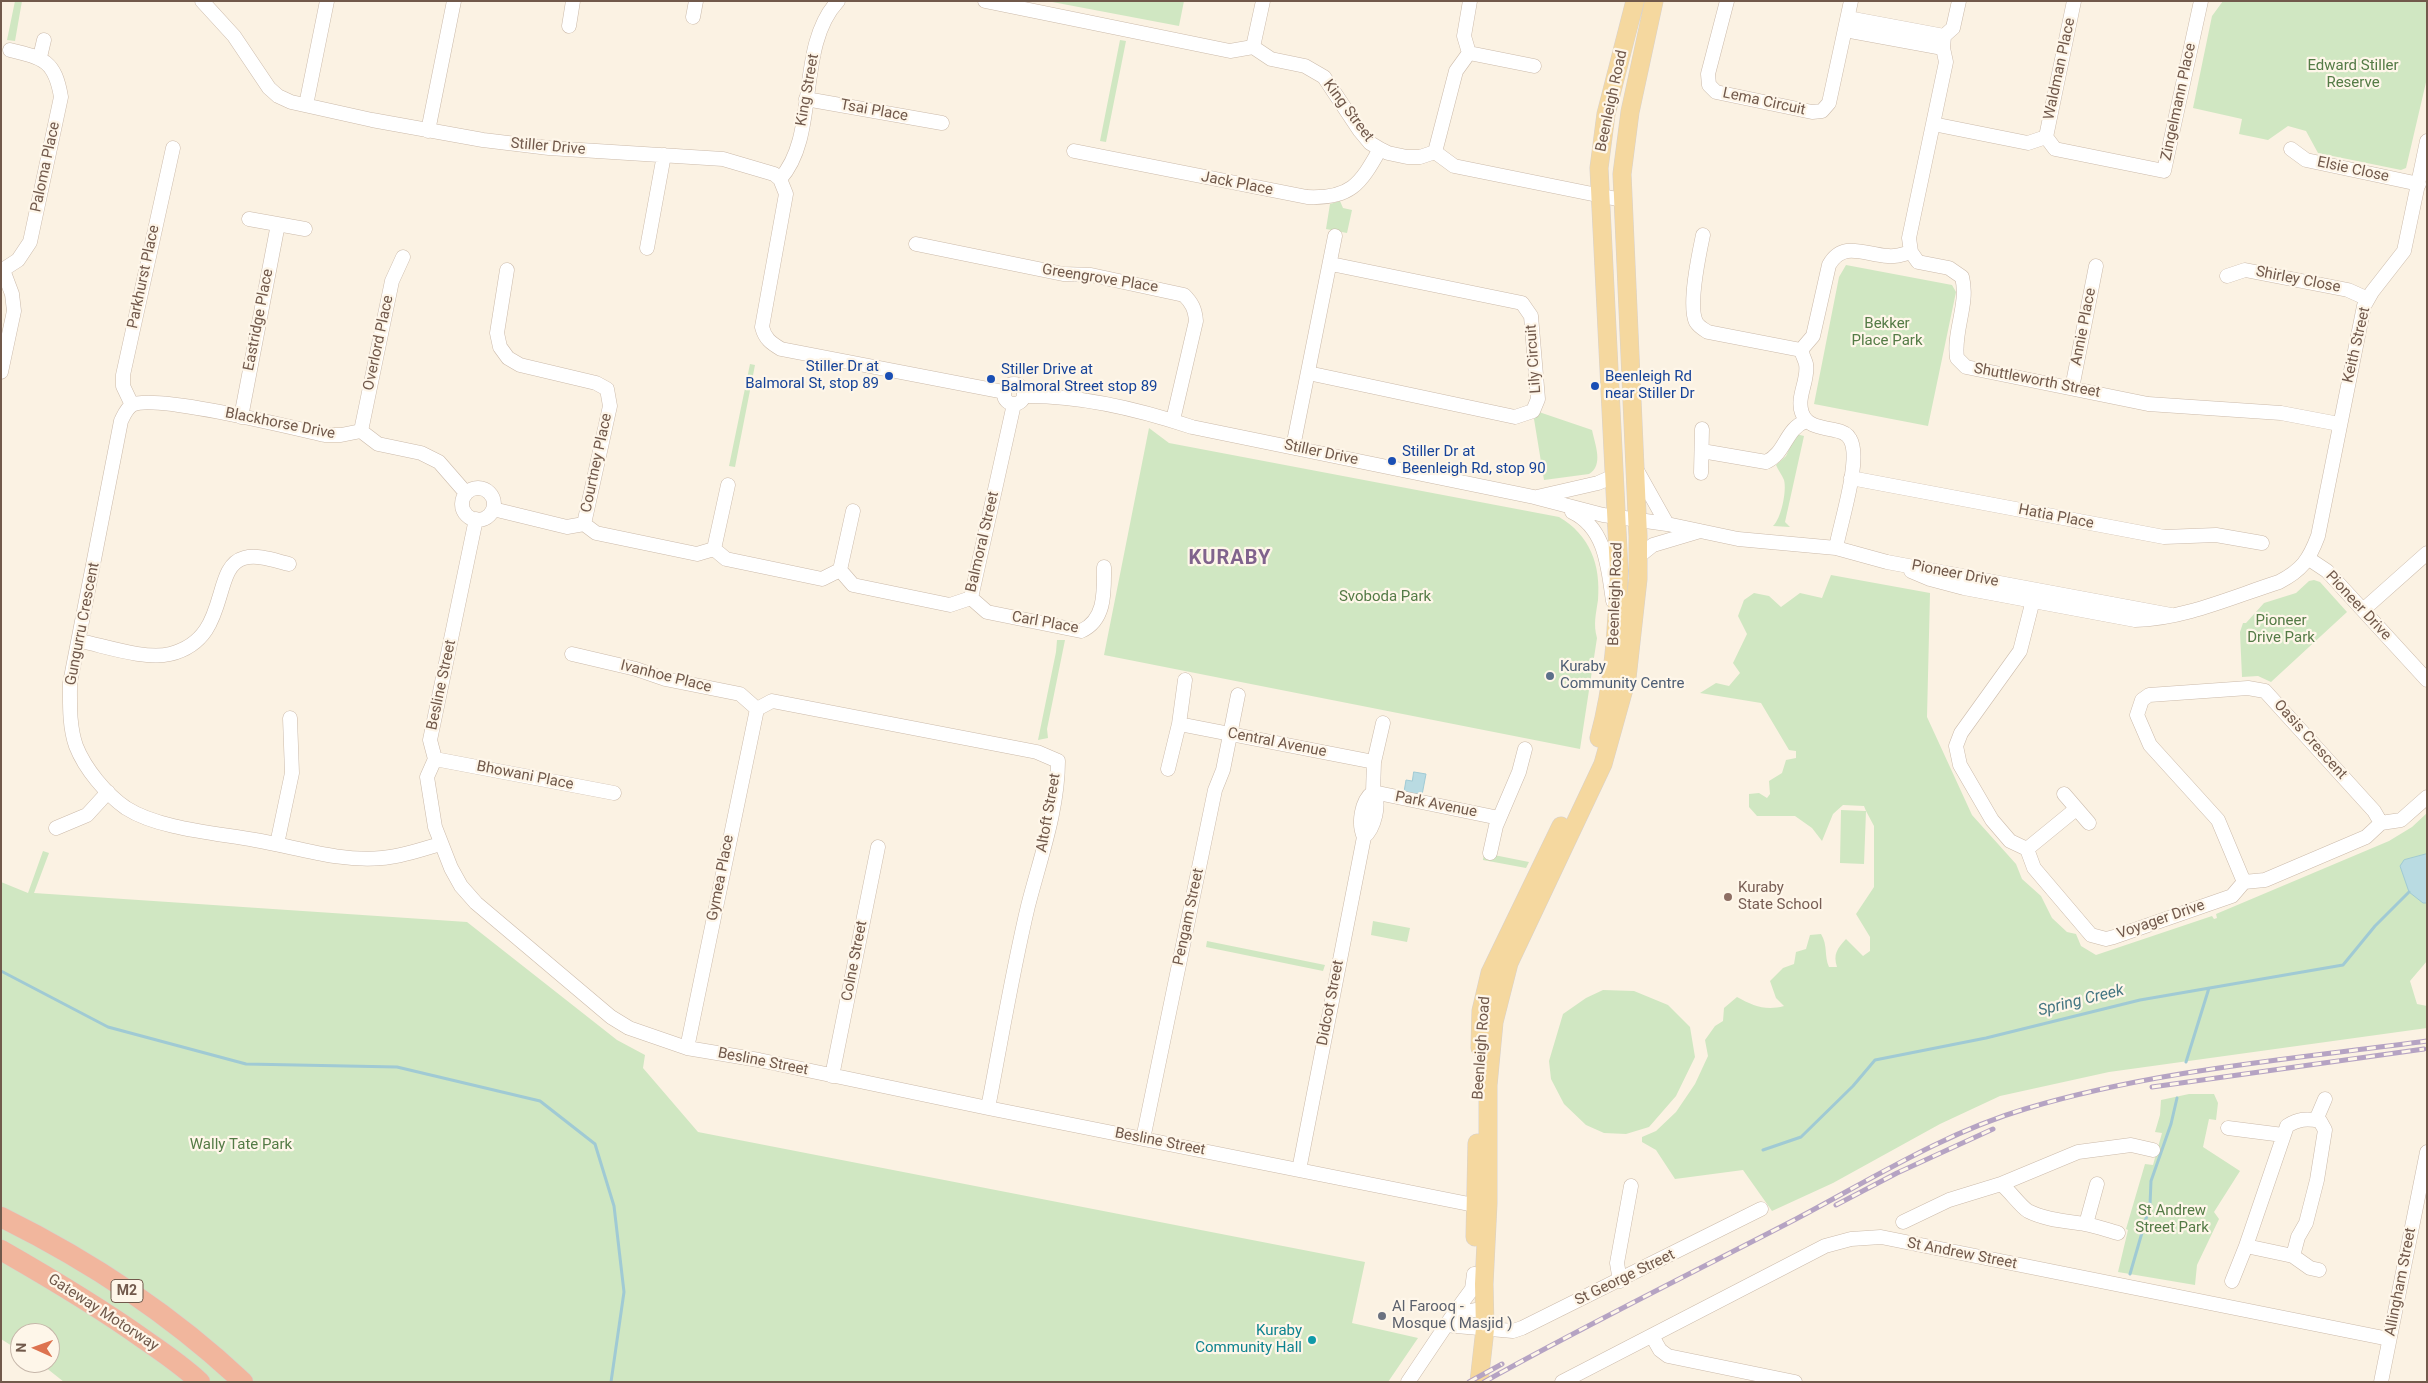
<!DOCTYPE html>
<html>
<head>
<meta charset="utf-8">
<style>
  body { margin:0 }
  #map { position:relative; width:2428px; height:1383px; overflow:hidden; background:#fbf2e3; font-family:Roboto,sans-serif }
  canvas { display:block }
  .frame { position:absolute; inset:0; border:2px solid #71594b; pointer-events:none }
  .north { position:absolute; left:10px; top:1323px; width:50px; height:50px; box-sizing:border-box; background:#fef6e9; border:1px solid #c6b7aa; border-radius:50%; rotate:272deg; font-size:14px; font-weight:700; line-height:20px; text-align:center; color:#71594b }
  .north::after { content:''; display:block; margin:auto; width:18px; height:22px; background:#dd734f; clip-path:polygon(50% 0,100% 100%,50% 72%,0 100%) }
</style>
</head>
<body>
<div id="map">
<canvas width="2428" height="1383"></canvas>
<div class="frame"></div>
<div class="north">N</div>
</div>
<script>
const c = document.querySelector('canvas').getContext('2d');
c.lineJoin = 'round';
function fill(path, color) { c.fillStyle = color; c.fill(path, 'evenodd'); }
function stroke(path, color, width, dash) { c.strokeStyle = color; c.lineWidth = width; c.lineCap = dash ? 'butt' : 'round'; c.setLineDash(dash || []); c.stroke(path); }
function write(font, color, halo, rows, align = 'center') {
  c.font = font + ' Roboto,sans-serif'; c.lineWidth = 4.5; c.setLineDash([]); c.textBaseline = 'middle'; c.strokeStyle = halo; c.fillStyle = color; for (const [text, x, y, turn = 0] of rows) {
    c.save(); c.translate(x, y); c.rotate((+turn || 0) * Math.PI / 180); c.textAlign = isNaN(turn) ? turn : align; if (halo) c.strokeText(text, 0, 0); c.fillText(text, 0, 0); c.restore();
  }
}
fill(new Path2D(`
  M15 1H22L15 41 7 40Z
  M1047 1H1184L1179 26Z
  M2223 1H2427V78L2406 168 2401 170 2318 153 2306 131 2288 126 2268 140 2239 134 2242 119 2193 108 2212 16Z
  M1120 40 1126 41 1106 142 1100 141Z
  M1340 201 1343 208 1352 210 1347 233 1326 229 1330 204Z
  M1846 265 1952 285 1956 292 1928 426 1814 404 1839 277Z
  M750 364 755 365 735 467 729 466Z
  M1539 412 1592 430C1595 445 1604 465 1589 474L1544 480 1534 419Z
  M1149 428 1169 443 1559 517C1590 535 1601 565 1598 600 1596 614 1593 624 1597 638L1580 749 1104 655Z
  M1796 434 1804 436 1785 522 1790 527 1773 526C1781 519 1787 491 1784 480 1782 475 1778 470 1776 465L1786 456Z
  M1831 575 1930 593 1927 717 1972 815 2016 864 2022 879 2041 896 2052 918 2067 932 2076 934 2081 946 2096 955 2212 916 2214 919 2217 918 2216 914 2389 841 2412 827 2427 813V961L2410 981 2417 1004 2427 1006V1028L2109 1072 2000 1096 1940 1124 1833 1183 1772 1211 1743 1170 1675 1179 1656 1150 1642 1142V1137L1656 1131 1676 1112 1695 1084 1708 1056 1705 1040 1715 1026 1723 1021 1724 1008 1737 997C1753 1006 1766 1011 1784 1006L1776 998 1770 981 1783 968 1794 964 1796 952 1806 949 1810 935 1821 934C1828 945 1824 956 1829 967H1837C1833 954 1837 949 1846 939L1863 956 1870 951V937L1856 914 1874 887V826L1866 811 1864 864 1840 863 1841 810 1866 811 1864 806 1843 805 1833 814 1822 841 1812 828 1795 816H1757L1749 807V794L1759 793 1767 798 1770 794 1769 781 1782 773 1786 760 1796 758V751L1789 750 1761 703 1700 693 1716 683 1729 686 1740 673 1733 663 1747 634 1738 616 1744 600 1754 593 1769 596 1781 607 1800 593 1822 598Z
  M2314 580 2320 582 2347 612 2271 682 2258 676 2242 677 2240 632 2243 623H2246L2264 603 2296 593 2309 581Z
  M1057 640H1065L1047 729 1048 738 1038 740 1056 652Z
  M43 851 49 853 34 893 467 922 617 1040 645 1055 643 1068 698 1132 1365 1262 1352 1323 1418 1338 1388 1382H64L40 1363H50V1333H20V1351L1 1339V882L28 893Z
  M1484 853 1529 862 1526 868 1483 860Z
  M1373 921 1410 928 1407 942 1371 935Z
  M1207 941 1325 965 1323 971 1206 947Z
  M1603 990 1634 991 1668 1005 1690 1027 1695 1057 1676 1096 1649 1127 1626 1134 1604 1133 1586 1125 1564 1104 1551 1079 1549 1061 1563 1014 1586 998Z
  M2189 1094H2214L2218 1103 2216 1120 2209 1119 2203 1147 2240 1171 2214 1212 2219 1219 2197 1265 2195 1285 2118 1272 2128 1230 2126 1229 2145 1164 2153 1165 2162 1133 2155 1132 2160 1115 2161 1100Z`), '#d0e7c2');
const water = new Path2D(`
  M1414 772 1426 774 1422 795 1404 792 1406 780 1412 781Z
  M2427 854V903H2423L2409 892 2400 866 2404 860Z`);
fill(water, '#b9dbe2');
stroke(water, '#a0cad4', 1);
stroke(new Path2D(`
  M1 971 108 1027 246 1064 397 1067 540 1101 595 1144 614 1206 624 1292 611 1382
  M2186 1062 2209 988
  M1763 1150 1801 1137 1853 1086 1875 1060 1986 1038 2140 1000 2343 965 2375 926 2409 892
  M2130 1274 2150 1205 2151 1181 2171 1124 2177 1098`), '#a0cad4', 3);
const minor = new Path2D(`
  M202 1 234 36 269 88 278 96 291 102 372 120 483 140 549 148 723 159 774 174 780 179 786 194 762 327C765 339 771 343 781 349L1004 392
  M985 1 1230 51 1253 47 1271 59 1305 66 1324 77 1360 131 1370 143 1380 149 1388 153 1407 157H1420L1435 152 1454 166 1622 200
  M1727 1 1708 74 1709 85 1716 92 1812 112 1822 111 1829 103 1851 1
  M1959 1 1953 28 1944 36 1943 48 1946 62 1909 238 1911 252 1918 262 1949 268 1962 277C1969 304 1953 331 1957 358L1966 367 2148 404 2281 413 2339 424
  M693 17 696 1
  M1848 18 1944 36
  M569 26 573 1
  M1845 30 1943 48
  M1253 47 1263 1
  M1469 53 1534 66
  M40 57 44 40
  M806 99 942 123
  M306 105 327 1
  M1933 124 2028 143 2046 137 2055 149 2164 171 2201 1
  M428 131 454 1
  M2046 137 2074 1
  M2291 149 2306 160 2419 184
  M1074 151 1307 197C1350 199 1360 185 1380 149
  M1435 152 1456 71 1469 53 1464 36 1470 1
  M780 179C820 135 795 47 838 1
  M249 219 305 229
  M1703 235C1699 254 1688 305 1696 322 1699 327 1703 329 1708 332L1801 350
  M916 244 1063 274 1091 275 1184 295C1192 303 1195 309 1196 321L1173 420
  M647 248 664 155
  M507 270 497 333 500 347 508 358 520 365 596 383 607 389 610 406 584 524
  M1 271 18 260 30 242 61 97C55 61 44 58 10 50
  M2227 276 2245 270 2348 290 2368 299
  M1 372 14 311 12 294 3 270
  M1308 373 1515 417 1533 411 1538 399 1531 316 1522 303 1331 264
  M1004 394a10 10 0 1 1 20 0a10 10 0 1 1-20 0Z
  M2072 388 2096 266
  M1024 396C1081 395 1138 409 1192 427L1534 497 1603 515 1667 524 1738 539 1836 548 1887 562 2171 615
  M132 405 123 386V375L173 148
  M241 417 278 224
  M361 431 392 281 403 257
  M1293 447 1335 236
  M1702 451 1766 462C1786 453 1785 429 1806 421
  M1635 467 1667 524
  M1701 473 1702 429
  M1851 478 2164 537 2216 535 2262 543
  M462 504a16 16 0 1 1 32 0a16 16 0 1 1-32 0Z
  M1537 497 1598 483 1614 476
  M493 509 567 527 584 524 596 533 697 554 714 549 726 559 822 579 840 570 853 585 950 605 971 598 1014 404
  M1572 512C1606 528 1608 568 1613 601
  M476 519 430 740 435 759 427 777 435 827 451 868 461 886 476 903 611 1017 629 1028 687 1048 759 1060 988 1108 1469 1204 1486 1203
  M1836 548C1840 524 1862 458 1850 439 1847 433 1840 431 1834 430 1822 427 1807 427 1802 413 1796 397 1809 380 1806 364 1805 360 1802 354 1801 350L1813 336 1829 265C1843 240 1865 255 1888 256 1896 257 1904 254 1911 252
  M714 549 728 485
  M1638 557 1653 545 1700 531
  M2309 559 2327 571 2427 680
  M840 570 853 511
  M1911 571 1930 579 1964 588 2135 620C2184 619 2232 597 2279 582 2302 570 2309 560 2318 536L2364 306 2372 292 2404 251 2427 141
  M971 598 987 612 1081 631C1106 620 1104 591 1104 567
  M2033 600 2020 651 1961 733 1956 746 1960 765 1992 820 2010 841 2027 849 2034 868 2091 935 2106 939 2114 937 2232 896 2244 882 2265 880 2366 837 2381 823 2401 820 2427 797
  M2363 610 2427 553
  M80 641C105 646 145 660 170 654 232 639 210 567 244 558 258 554 276 561 289 564
  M572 654 636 669 665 679 740 694 757 709
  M757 709 772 701 1037 752 1058 761C1058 810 1040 859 1028 906 1012 973 1001 1041 988 1108
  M1179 724 1374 762
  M435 759 614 793
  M1168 769 1179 724 1185 680
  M1373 792 1499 818
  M2064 794 2089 823
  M56 828 87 815 108 792
  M1364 837C1374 829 1381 803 1373 792L1374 762 1383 723
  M277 844 292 773 290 718
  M441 844C422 849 401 857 382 858 338 862 297 847 255 840 216 833 159 829 126 808 106 794 85 769 76 746 69 726 70 704 70 683L121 421C124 415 126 409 132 405 153 393 294 428 325 435H341L361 431 378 444 421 453 439 462 466 493
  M2027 849 2076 809
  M1490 853 1496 826 1519 772 1525 749
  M2244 882 2218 820 2150 745 2137 715 2142 700 2149 695 2248 688 2265 691 2374 811 2381 823
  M687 1048 757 709
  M832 1076 878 847
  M2316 1120 2325 1099
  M2228 1128 2283 1135
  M1143 1139 1215 790 1223 770 1238 695
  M1299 1170 1364 837C1358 824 1361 801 1373 792
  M2001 1184C2010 1191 2020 1206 2028 1211 2046 1220 2066 1221 2085 1224 2096 1226 2107 1230 2118 1233
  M1903 1222 1949 1200 2001 1184 2078 1152 2131 1145 2153 1150
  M2086 1224 2097 1184
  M2246 1246 2287 1126C2298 1119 2307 1118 2320 1121L2325 1130 2317 1180 2306 1223 2298 1237 2293 1256
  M1620 1281 1617 1263 1631 1186
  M2232 1281 2246 1246 2293 1256 2310 1268 2319 1270
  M1453 1315 1472 1289 1474 1274
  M1445 1325 1513 1331 1522 1328 1761 1209
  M1652 1336 1660 1350 1668 1356 1795 1382
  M1408 1382 1453 1315 1475 1310
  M1562 1382 1825 1246 1851 1239 1881 1237 2389 1339
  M2381 1382 2427 1152`);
const major = new Path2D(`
  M1599 738C1614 684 1617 627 1619 571L1599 168 1606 114 1635 1
  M1480 1048 1481 1011 1490 973 1561 826
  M1475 1237 1477 1143
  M1479 1382 1485 1329 1484 1284 1488 1203V1085L1494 1022 1509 963 1603 764 1627 678 1638 579V536L1622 174 1630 112 1654 1`);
const highway = new Path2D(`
  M1 1217C88 1260 172 1315 243 1382
  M1 1250C50 1278 99 1307 145 1340 164 1353 183 1366 200 1382`);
stroke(minor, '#cbbaaa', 15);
stroke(major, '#d7d1cd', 19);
stroke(highway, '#d7d1cd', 21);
stroke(minor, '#fff', 14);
stroke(major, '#f5d89f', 18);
stroke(highway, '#f1b69d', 20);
const rail = new Path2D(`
  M2152 1087 2424 1049
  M1836 1205 1897 1173 1993 1129
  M1469 1382 1502 1364
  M1484 1382C1586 1325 1692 1273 1796 1219 1870 1180 1944 1133 2025 1109 2155 1070 2293 1059 2427 1041`);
stroke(rail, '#b5a3c3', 5);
stroke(rail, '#fef6e9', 3, [9]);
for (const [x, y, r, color] of [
  [889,376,5,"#1a4fb4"],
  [991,379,5,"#1a4fb4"],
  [1595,386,5,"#1a4fb4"],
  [1392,461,5,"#1a4fb4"],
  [1550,676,5,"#5c6f8a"],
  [1728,897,5,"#8d6e63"],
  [1382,1316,5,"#6b7280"],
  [1312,1340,5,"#0f9aa8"]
]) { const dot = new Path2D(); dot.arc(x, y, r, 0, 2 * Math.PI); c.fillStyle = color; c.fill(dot); stroke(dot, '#fef6e9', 2); }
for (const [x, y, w] of [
  [127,1291,32]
]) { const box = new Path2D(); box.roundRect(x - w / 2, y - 11.5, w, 23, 4); c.fillStyle = '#fef6e9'; c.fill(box); stroke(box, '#71594b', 1); }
write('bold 14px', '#71594b', null, [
  ["M2",127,1291]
]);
write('15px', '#547b46', '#fef6e9', [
  ["Edward Stiller",2353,66],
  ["Reserve",2353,83],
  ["Bekker",1887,324],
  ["Place Park",1887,341],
  ["Svoboda Park",1385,597],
  ["Pioneer",2281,621],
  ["Drive Park",2281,638],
  ["Wally Tate Park",241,1145],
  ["St Andrew",2172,1211],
  ["Street Park",2172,1228]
]);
write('15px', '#71594b', '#fef6e9', [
  ["Waldman Place",2060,69,-78],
  ["King Street",808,90,-80],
  ["Beenleigh Road",1612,101,-78],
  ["Lema Circuit",1764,102,12],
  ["Zingelmann Place",2179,102,-78],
  ["Tsai Place",874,111,10],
  ["King Street",1348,111,53],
  ["Stiller Drive",548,147,5],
  ["Paloma Place",46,167,-78],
  ["Elsie Close",2353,170,12],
  ["Jack Place",1237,184,11],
  ["Parkhurst Place",144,277,-78],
  ["Greengrove Place",1100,279,9],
  ["Shirley Close",2298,280,11],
  ["Eastridge Place",259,320,-79],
  ["Annie Place",2084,327,-79],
  ["Overlord Place",379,343,-78],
  ["Keith Street",2357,345,-77],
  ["Lily Circuit",1534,359,-94],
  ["Shuttleworth Street",2037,381,11],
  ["Blackhorse Drive",280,424,11],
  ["Stiller Drive",1321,453,12],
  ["Courtney Place",597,463,-78],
  ["Hatia Place",2056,517,11],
  ["Balmoral Street",983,542,-77],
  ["Pioneer Drive",1955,574,11],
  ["Beenleigh Road",1616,594,-88],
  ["Pioneer Drive",2358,606,47],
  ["Carl Place",1045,623,10],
  ["Gungurru Crescent",83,624,-79],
  ["Ivanhoe Place",666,677,14],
  ["Besline Street",442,685,-78],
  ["Oasis Crescent",2310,740,48],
  ["Central Avenue",1277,743,11],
  ["Bhowani Place",525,776,11],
  ["Park Avenue",1436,805,11],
  ["Altoft Street",1049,813,-80],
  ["Gymea Place",721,878,-79],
  ["Pengam Street",1189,917,-78],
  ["Voyager Drive",2161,920,-19],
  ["Colne Street",855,961,-79],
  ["Didcot Street",1331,1003,-79],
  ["Beenleigh Road",1482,1048,-86],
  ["Besline Street",763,1062,11],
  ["Besline Street",1160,1142,11],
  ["St Andrew Street",1962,1254,11],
  ["St George Street",1625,1278,-26],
  ["Allingham Street",2401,1282,-79],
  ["Gateway Motorway",103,1313,33]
]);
write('15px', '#164399', '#fef6e9', [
  ["Stiller Dr at",879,367,"right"],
  ["Balmoral St, stop 89",879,384,"right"],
  ["Stiller Drive at",1001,370],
  ["Balmoral Street stop 89",1001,387],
  ["Beenleigh Rd",1605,377],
  ["near Stiller Dr",1605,394],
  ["Stiller Dr at",1402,452],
  ["Beenleigh Rd, stop 90",1402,469]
], 'left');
write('15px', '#4e5e75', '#fef6e9', [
  ["Kuraby",1560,667],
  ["Community Centre",1560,684]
], 'left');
write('15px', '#785e54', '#fef6e9', [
  ["Kuraby",1738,888],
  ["State School",1738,905]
], 'left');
write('15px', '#5b616d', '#fef6e9', [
  ["Al Farooq -",1392,1307],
  ["Mosque ( Masjid )",1392,1324]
], 'left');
write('15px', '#0d838f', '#fef6e9', [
  ["Kuraby",1302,1331],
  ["Community Hall",1302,1348]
], 'right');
write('italic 16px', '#467783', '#fef6e9', [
  ["Spring Creek",2081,1001,-14]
]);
c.letterSpacing = '1px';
write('bold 20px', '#80638d', '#fef6e9', [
  ["KURABY",1230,559]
]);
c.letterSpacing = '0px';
</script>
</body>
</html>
